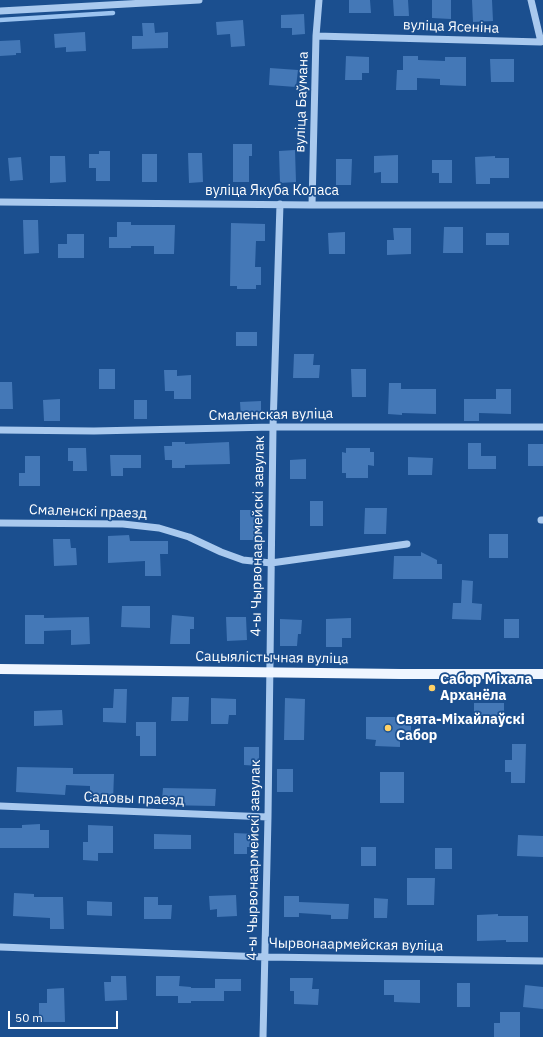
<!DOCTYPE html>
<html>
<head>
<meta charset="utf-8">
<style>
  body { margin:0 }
  #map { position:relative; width:543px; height:1037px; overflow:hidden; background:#1b4f8f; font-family:"IBM Plex Sans",sans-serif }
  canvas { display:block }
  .scale { position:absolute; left:8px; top:1011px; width:110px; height:18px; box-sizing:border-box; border:2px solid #fff; border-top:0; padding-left:5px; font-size:12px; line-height:14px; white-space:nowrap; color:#fff; -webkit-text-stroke:3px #1b4f8f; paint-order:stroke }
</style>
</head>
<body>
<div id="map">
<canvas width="543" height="1037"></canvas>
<div class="scale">50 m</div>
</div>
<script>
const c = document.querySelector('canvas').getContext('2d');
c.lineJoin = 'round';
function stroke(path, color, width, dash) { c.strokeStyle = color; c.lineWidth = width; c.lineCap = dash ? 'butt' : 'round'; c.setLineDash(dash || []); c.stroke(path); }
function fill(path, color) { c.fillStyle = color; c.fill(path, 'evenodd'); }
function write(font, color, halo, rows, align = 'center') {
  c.font = font + ' "IBM Plex Sans",sans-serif'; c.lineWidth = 3.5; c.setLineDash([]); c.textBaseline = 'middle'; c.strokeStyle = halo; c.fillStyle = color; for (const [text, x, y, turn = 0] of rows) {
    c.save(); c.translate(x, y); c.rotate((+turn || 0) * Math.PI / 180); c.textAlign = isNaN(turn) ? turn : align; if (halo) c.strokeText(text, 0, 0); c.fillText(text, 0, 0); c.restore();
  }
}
stroke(new Path2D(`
  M0 20 113 13`), '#9cc4f0', 4.5);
fill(new Path2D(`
  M349 0H370L371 13H349Z
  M393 0H408L409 16H394Z
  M432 0H451V19L432 18Z
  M472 0H492L493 21 473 22Z
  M304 14 305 34 292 35V28H281V15Z
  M243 20 245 46 231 47 230 34 217 35 216 22Z
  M142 23H154L155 33 168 32V48L132 49V36H143Z
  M85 32 86 51 66 52V47L55 48 54 34Z
  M20 40 21 53H16V55L0 56V41Z
  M346 56 369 57V73H362V80H345Z
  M403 56H418V60L445 61V57H466V86L440 85V79L417 78V90H396L397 70H403Z
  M490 59H514V82H491Z
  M270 68 298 70 296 87 269 85Z
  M233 144H252V156H249V182H233Z
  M295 150 296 182 280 183 279 151Z
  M99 151H110V181H96V168H89V154H99Z
  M188 153H202L203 182 189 183Z
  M142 154H157V182H142Z
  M398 155V183H381V172L374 173V156Z
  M50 156H65L66 182 50 183Z
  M495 156V158H509V178H490V184H476L475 157Z
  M21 157 23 180 10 181 8 158Z
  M336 159H352L351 185H336Z
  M432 160H452V183H439V173H432Z
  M23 220H38L39 253 24 254Z
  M117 222H131V225H175L174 254H154V246H131V248H109V237H117Z
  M231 223 265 224V241H256L255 267H261V285H256V289H237V286H230Z
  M444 227H463V253H443Z
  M393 228H411V254L387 255V240H394Z
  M345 232V254H329L328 233Z
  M486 233H509V245H486Z
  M67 234H84V258H58V244H67Z
  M236 332H257V346H236Z
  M294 354H314L313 365H320L319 378H293Z
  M99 369H115V389H99Z
  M351 369H366V397H352Z
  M164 370H177V376L191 375V399H174V391H165Z
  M0 382H12L13 409H0Z
  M389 383H401V389H436V414L402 413V415L388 414Z
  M496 389H511V414L479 413V421H464V399H496Z
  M60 399V421H44L43 400Z
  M134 400H147V419H134Z
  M261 401V416L241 417 240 402Z
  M172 442H185V444L229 442 230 464 185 465V468H172V460H165L164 446H172Z
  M468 443H481V456H496V469H468Z
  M528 444H543V466H528Z
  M68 448H86L87 471H73V461H68Z
  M346 448H370V452H374V466L368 465V478H346V473H342V452L346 453Z
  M110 455H141V468H123V476H111Z
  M25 456H40V486H19V473H25Z
  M408 457 433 458 432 475H408Z
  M306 459V479H290V460Z
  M310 501H323V526H310Z
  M365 508H387L386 534H364Z
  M240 510H254V513H261V524H256V540H240Z
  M489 534H508V558H489Z
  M129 535 130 541H168V554H160L161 576H145V561L108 563V536Z
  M53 539H70L71 548H76L77 565 54 566Z
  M421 552 437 560V564H442V579H393L394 556H421Z
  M462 580 473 581 472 603 482 604 481 620 452 619 453 603H461Z
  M122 606H150V628L121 627Z
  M25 615H44V618L89 617 90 644 71 645V630L44 631V644H25Z
  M172 615 194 617V629H190V644H170Z
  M226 617H246L247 640 227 641Z
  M351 618V638H342V647H326V619Z
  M280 619 302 620 301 634H298L297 646H280Z
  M504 619H519V638H504Z
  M114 689H127L126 723 103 722V708H113Z
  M172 697H189L188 721H171Z
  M211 698 236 699V715H229L228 724H211Z
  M285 698 305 699 304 740H284Z
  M474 703H504V722H474Z
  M62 710 63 725 34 726V711Z
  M366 717H411V739H400V747L375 746 376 740 366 739Z
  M136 722H156V756H140V736H136Z
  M512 744H526L525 783H511V772H505V760H512Z
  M244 747H259V766L244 765Z
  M17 767 73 768V774H114L113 801 90 800V786L66 785 65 795 16 792Z
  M277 769H293V792H277Z
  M380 772H404V803H380Z
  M163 788 216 789 215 806 163 805V800H162Z
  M40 824V830H49V848H0V828H22V825Z
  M88 825 113 826V853H98V861L83 860V842H88Z
  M234 833 255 834V847H247V854H234Z
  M154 834 191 835V849H154Z
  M518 835 543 836V857L517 856Z
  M361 847H376V866H361Z
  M435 848H452V869H435Z
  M407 878H435L434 905H407Z
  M14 893 34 894V897H63L64 929H50V918L13 916Z
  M236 895 237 916 217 917V909L210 910 209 896Z
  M284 896H299V902L349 904 348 919H331V915L299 913V917H284Z
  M144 897H158V905H172L171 919H144Z
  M374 898 388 899 387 918H374Z
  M87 901 112 902V916L87 915Z
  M498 914V916H528V942H506V940L477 941V915Z
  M111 976H126L127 1000 105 1001 104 982H111Z
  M156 976H180L179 986 191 987V988H215V979H241V991H224V1001H191V1003H178V996H156Z
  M290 978H313L312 989H319L318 1005 294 1004V991H290Z
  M384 980H420V1003L394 1002V995H384Z
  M457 983H470V1007H457Z
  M525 985 543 987V1009L523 1007Z
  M64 988 65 1022H39V1003H47V989Z
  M500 1012H520V1037H494V1023H500Z`), '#4478b7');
stroke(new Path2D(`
  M0 11 199 0
  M316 36 541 42 531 0
  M0 202 312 205H543
  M312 205 316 36 319 0
  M0 430 94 431 273 427H543
  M541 520H543
  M0 523 123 524 159 528 189 537 221 552 243 560 271 563 407 544
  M0 806 268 817
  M0 947 265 957 543 961
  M263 1037 268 817 273 427 280 204`), '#a9c9ee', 7);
stroke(new Path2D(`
  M0 669 401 674H543`), '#f0f6ff', 10);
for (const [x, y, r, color] of [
  [432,688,4,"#ffd166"],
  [388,728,4,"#ffd166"]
]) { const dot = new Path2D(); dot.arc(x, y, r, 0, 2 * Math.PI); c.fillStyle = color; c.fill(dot); stroke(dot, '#1b4f8f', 1.5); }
write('14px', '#fff', '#1b4f8f', [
  ["вуліца Ясеніна",451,27,2],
  ["вуліца Баўмана",302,102,-88],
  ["вуліца Якуба Коласа",272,191],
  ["Смаленская вуліца",271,415,-1],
  ["Смаленскі праезд",88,512,2],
  ["4-ы Чырвонаармейскі завулак",258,536,-89],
  ["Сацыялістычная вуліца",272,658,1],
  ["Садовы праезд",134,799,2],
  ["4-ы Чырвонаармейскі завулак",254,860,-89],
  ["Чырвонаармейская вуліца",356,945,1]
]);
write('bold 14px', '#fff', '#1b4f8f', [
  ["Сабор Міхала",440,680],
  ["Арханёла",440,696],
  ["Свята-Міхайлаўскі",396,720],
  ["Сабор",396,736]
], 'left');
</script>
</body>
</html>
